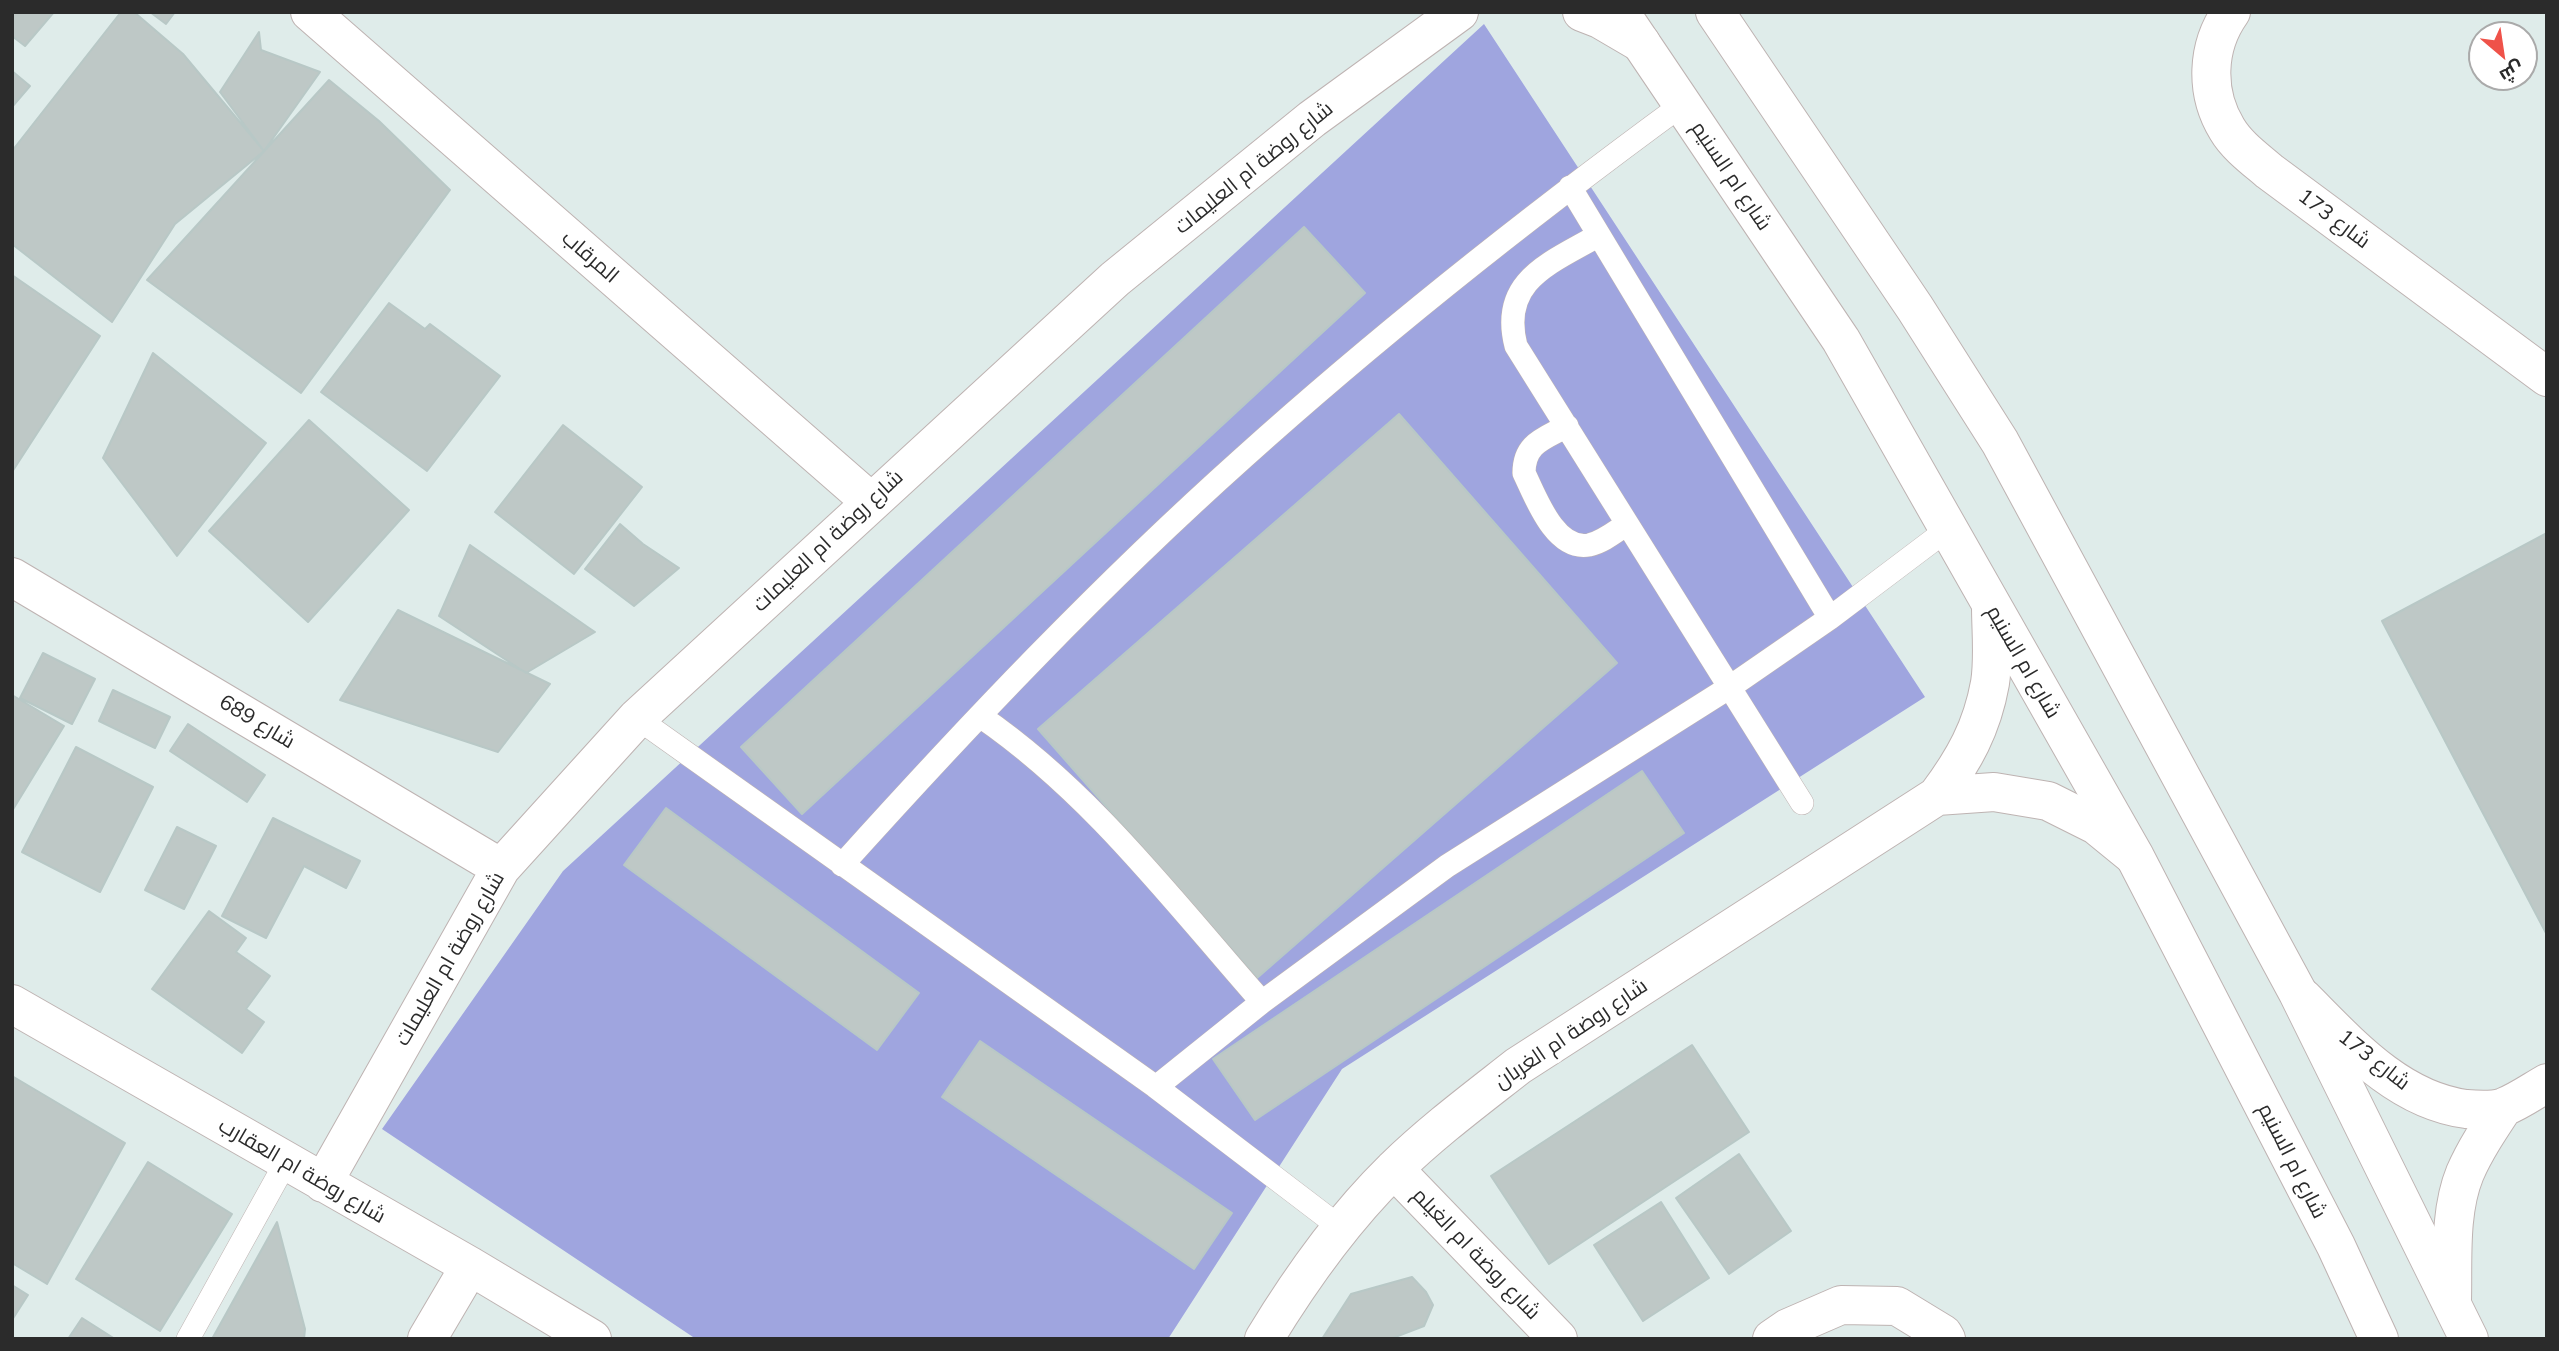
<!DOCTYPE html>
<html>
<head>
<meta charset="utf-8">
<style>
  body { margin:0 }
  #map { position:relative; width:2559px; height:1351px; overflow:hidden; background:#dfecea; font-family:Mulish,Cairo,sans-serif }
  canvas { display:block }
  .frame { position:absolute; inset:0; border:14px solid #2b2b2b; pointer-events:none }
  .north { position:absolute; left:2468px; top:21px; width:70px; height:70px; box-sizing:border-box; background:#fff; border:2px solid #aaa; border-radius:50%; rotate:151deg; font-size:19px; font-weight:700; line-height:28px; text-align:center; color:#2b2b2b }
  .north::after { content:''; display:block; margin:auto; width:24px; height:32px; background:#ef5249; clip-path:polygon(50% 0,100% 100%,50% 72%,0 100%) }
</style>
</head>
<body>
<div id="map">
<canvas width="2559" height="1351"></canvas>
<div class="frame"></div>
<div class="north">ش</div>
</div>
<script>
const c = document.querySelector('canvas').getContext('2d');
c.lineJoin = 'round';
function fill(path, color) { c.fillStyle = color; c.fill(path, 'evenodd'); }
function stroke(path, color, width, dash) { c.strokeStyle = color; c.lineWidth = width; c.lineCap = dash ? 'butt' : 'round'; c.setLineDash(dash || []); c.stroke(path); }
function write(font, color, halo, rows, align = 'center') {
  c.font = font + ' Mulish,Cairo,sans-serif'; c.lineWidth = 7; c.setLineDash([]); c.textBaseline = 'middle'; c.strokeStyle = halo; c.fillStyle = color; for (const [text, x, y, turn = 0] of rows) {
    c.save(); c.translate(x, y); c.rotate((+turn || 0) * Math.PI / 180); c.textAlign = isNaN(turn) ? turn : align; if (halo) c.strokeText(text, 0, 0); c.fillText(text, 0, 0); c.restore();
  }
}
fill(new Path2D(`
  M1484 24 1925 697 1342 1069 1168 1339H696L382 1129 563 871Z`), '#9fa5df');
const building = new Path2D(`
  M12 12H54L25 46 12 36Z
  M121 12H134L183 54 264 151 175 224 112 322 12 244V151Z
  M150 12H175L166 24Z
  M259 32 261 50 320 72 264 151 220 92Z
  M12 71 30 86 12 107Z
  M329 80 379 121 450 190 301 393 147 280Z
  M1304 227 1365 293 802 814 741 747Z
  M12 275 100 336 12 472Z
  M389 303 425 329 430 324 500 376 427 471 321 392Z
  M153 353 266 443 177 556 103 458Z
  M1399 414 1617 663 1257 978 1038 729Z
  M309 420 409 510 308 622 209 531Z
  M563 425 642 487 574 574 495 512Z
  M620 524 643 544 679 568 634 606 585 569Z
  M2547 533V935L2382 621Z
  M470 545 589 628 595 632 526 673 439 616Z
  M398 610 550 684 498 752 340 700Z
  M43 653 95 679 72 724 20 698Z
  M113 690 170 717 155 748 99 721Z
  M12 695 64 726 12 811Z
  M188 724 265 775 247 802 170 751Z
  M76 747 153 787 100 892 22 852Z
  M1642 771 1684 833 1255 1120 1213 1059Z
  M666 808 919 993 877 1050 624 865Z
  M273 818 360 861 346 888 304 866 266 938 222 916Z
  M177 827 216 846 184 909 145 890Z
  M209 911 246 938 236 952 270 976 246 1009 264 1022 242 1053 152 989Z
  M980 1041 1232 1213 1194 1269 942 1097Z
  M1692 1045 1749 1132 1549 1264 1491 1176Z
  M12 1076 125 1143 47 1284 12 1263Z
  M1739 1154 1791 1231 1729 1274 1676 1198Z
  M148 1162 232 1214 160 1331 76 1279Z
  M1661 1202 1709 1278 1643 1321 1594 1245Z
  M277 1222 305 1329 304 1339H212Z
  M1412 1277 1426 1292 1433 1305 1424 1326 1390 1339H1322L1351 1294Z
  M12 1285 28 1295 12 1320Z
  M82 1318 115 1339H68Z`);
fill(building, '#bec8c6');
stroke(building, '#b8c8c6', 2);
const lane = new Path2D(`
  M1570 187 1830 618
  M1599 235C1551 263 1499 280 1516 346L1802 803
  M1567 426C1544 439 1524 443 1524 473 1536 498 1555 551 1589 545 1603 542 1616 531 1627 524
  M980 716C1091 792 1173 901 1262 1002
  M637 718 1156 1087 1341 1228
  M842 865C970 723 1101 585 1243 458 1383 332 1530 216 1683 104
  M1156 1087 1262 1002 1447 866 1730 687 1830 618 1948 529
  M188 1339 286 1162`);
const street = new Path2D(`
  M310 12 871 502
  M1582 12 1600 19 1641 43
  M2231 12C2206 47 2205 93 2227 129 2237 146 2255 159 2269 171L2547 377
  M12 577 501 868
  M1937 796 1994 792 2048 801 2096 825 2134 856
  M2303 998C2349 1044 2398 1100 2466 1109 2478 1110 2493 1111 2504 1107 2519 1101 2533 1091 2547 1083
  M12 1004 470 1266 592 1339
  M1394 1169 1558 1339
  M323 1183 501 868 637 718 1115 279 1312 119 1459 12
  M2452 1301C2453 1260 2449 1212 2465 1173 2475 1150 2489 1129 2503 1108
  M427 1339 470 1266
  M1264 1339C1301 1278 1343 1219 1394 1169 1433 1131 1476 1099 1518 1066L1937 796C1964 760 1982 728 1990 683 1994 658 1991 631 1991 606
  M1772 1339 1788 1328 1841 1305 1897 1306 1943 1334 1946 1339`);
const secondary = new Path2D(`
  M1620 12 1841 340 2135 857 2336 1246 2379 1339
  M1715 12 1915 308 2000 442 2298 993 2469 1339`);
stroke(lane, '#beb3b2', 24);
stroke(street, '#beb3b2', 40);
stroke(secondary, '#beb3b2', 40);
stroke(lane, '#fff', 23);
stroke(street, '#fff', 38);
stroke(secondary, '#fff', 38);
write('21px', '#2b2b2b', '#fff', [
  ["شارع روضة ام العليمات",1254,168,-39],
  ["شارع ام السنيم",1731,176,56],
  ["شارع 173",2334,219,37],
  ["المرقاب",590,257,41],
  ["شارع روضة ام العليمات",828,541,-43],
  ["شارع ام السنيم",2023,662,60],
  ["شارع 689",257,722,31],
  ["شارع روضة ام العليمات",450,959,-60],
  ["شارع روضة ام الغربان",1571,1034,-34],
  ["شارع 173",2374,1060,38],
  ["شارع ام السنيم",2292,1161,63],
  ["شارع روضة ام العقارب",302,1171,30],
  ["شارع روضة ام الغيلم",1476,1254,46]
]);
</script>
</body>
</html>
